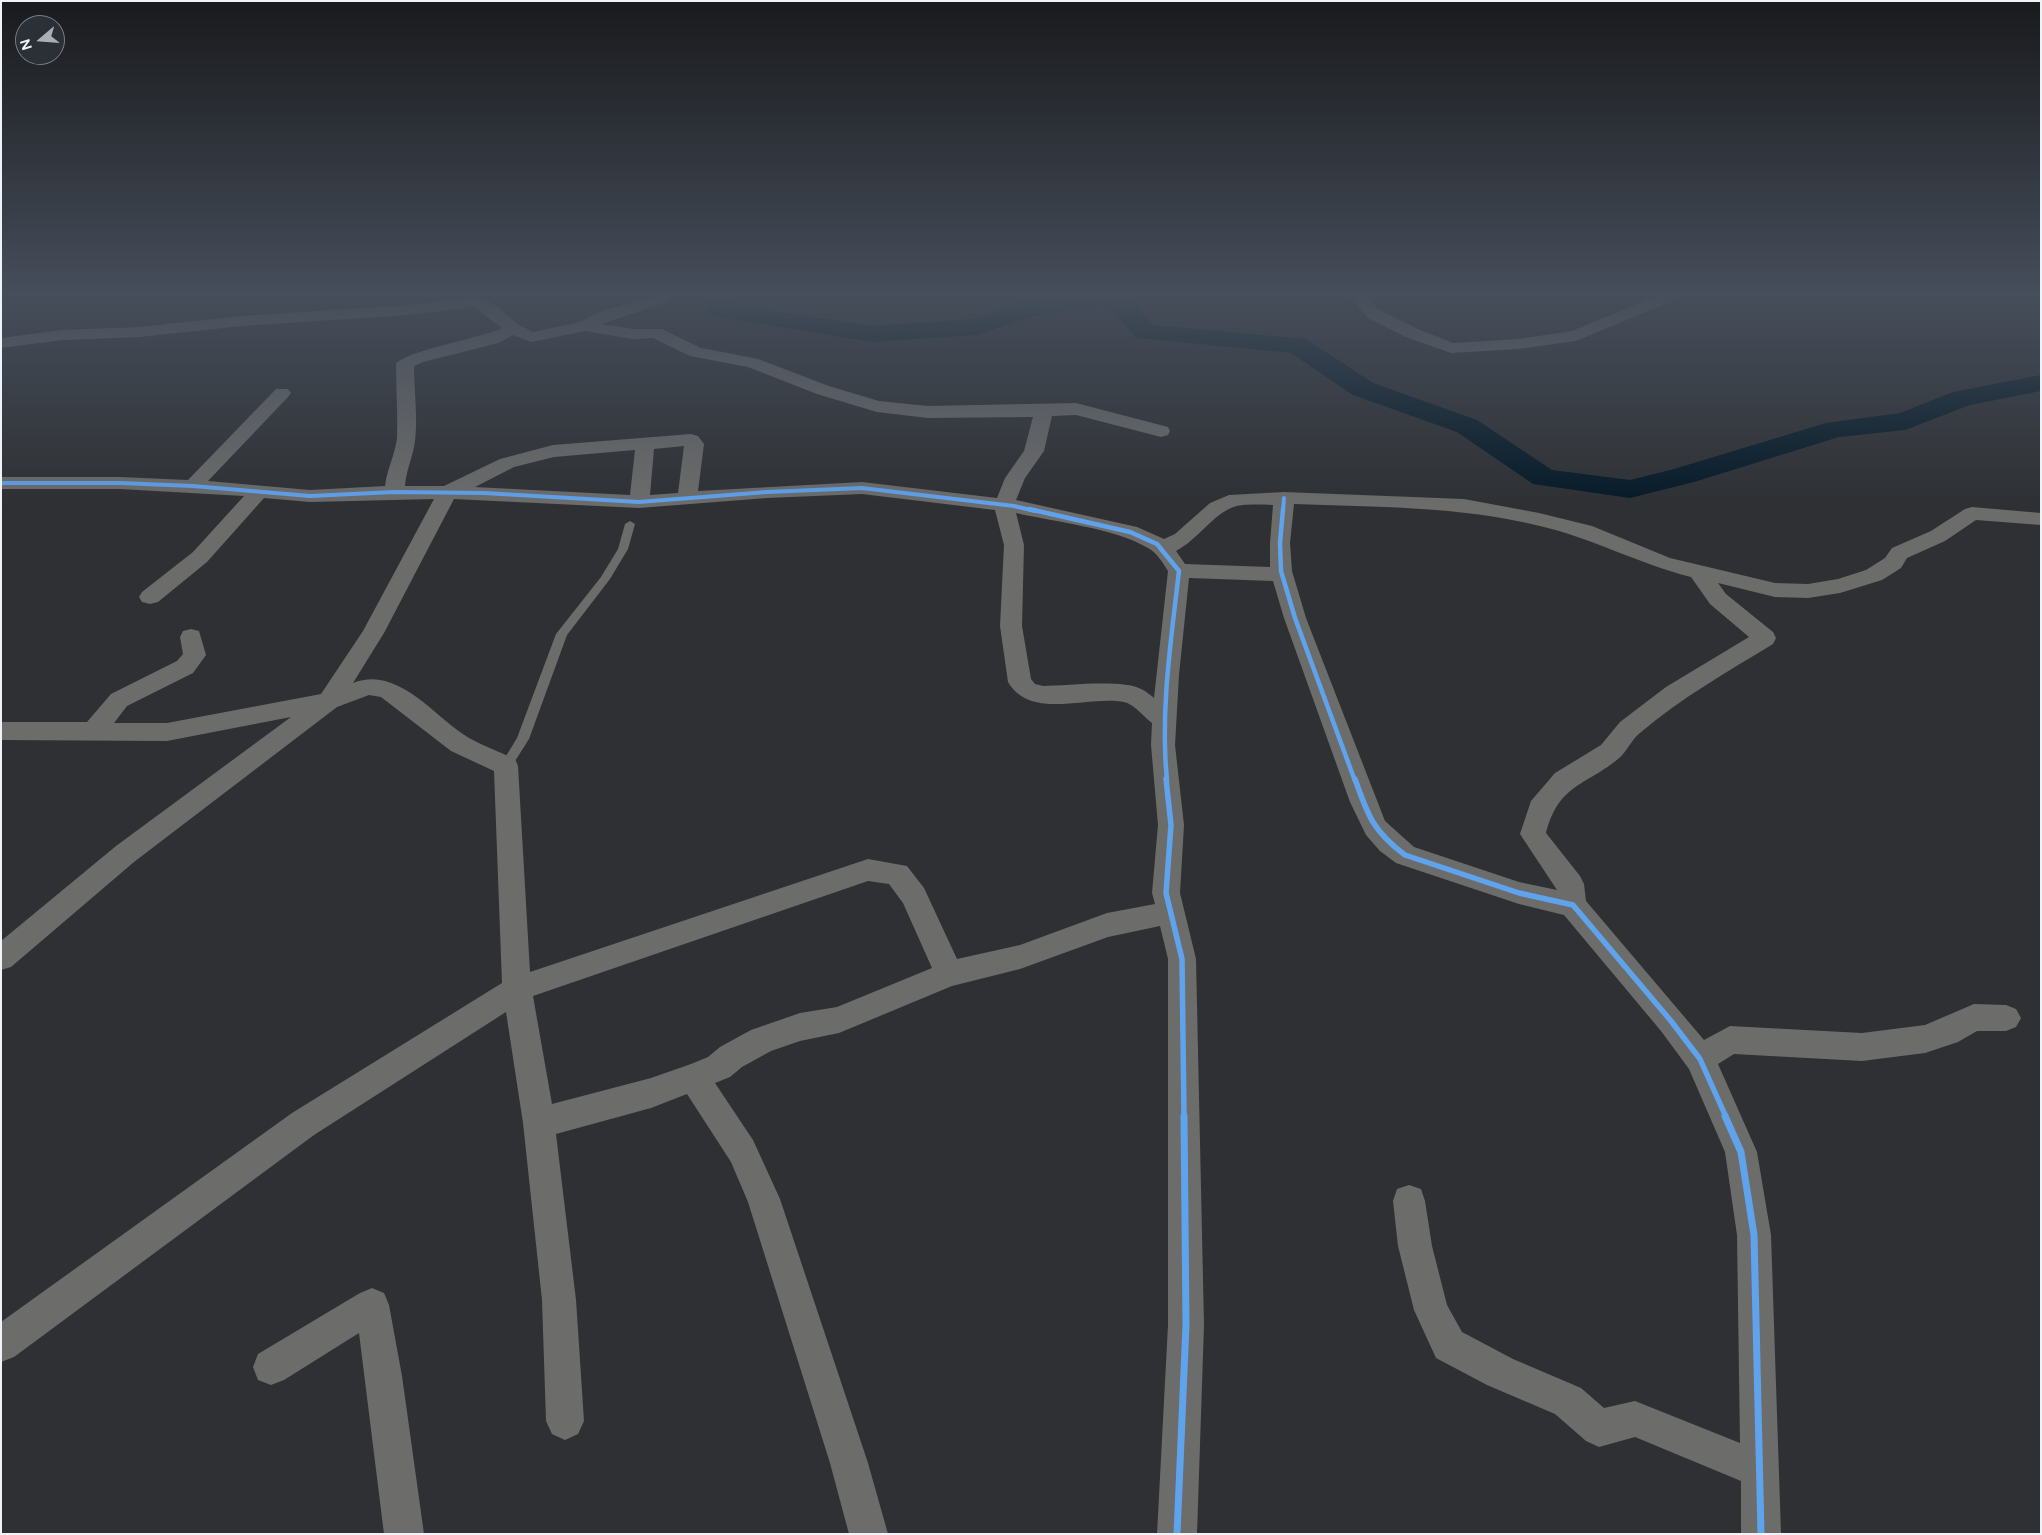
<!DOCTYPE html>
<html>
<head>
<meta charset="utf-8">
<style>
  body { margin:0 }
  #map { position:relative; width:2042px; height:1535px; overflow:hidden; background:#2e3033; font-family:Figtree,sans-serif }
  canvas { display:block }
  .frame { position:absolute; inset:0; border:2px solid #eff2f6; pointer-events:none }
  .north { position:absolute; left:15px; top:15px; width:50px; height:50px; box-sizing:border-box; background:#2b2f36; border:1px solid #797d83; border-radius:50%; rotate:252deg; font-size:14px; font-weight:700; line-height:20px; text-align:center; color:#eff2f6 }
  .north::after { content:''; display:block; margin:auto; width:18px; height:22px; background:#abaeb2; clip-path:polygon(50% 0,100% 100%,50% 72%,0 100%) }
</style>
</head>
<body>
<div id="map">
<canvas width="2042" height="1535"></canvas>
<div class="frame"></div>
<div class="north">N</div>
</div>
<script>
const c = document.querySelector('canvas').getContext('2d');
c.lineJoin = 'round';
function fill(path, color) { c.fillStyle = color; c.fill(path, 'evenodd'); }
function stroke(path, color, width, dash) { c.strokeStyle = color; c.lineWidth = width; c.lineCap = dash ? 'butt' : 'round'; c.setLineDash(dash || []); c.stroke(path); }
fill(new Path2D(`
  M707 293H733V305L872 326 974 319 1032 300 1076 293H1121L1127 295 1153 325 1306 339 1373 383 1477 420 1552 470 1630 480 1674 469 1826 423 1900 413 1953 392 2041 375V391L1970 405 1905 430 1839 437 1694 482 1630 498 1533 484 1457 432 1353 395 1291 353 1136 338 1110 307 1093 306 1037 315 977 335 872 342 712 316 708 311Z`), '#041926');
fill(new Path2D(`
  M630 521 635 524 628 549 610 579 567 635 529 739 510 769H502L500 766 517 738 556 634 601 577 618 549 625 524Z`), '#6c6c6b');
fill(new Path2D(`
  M664 293 672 298 670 301 602 324 633 329H662L701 348 758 359 829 386 879 401 928 406 1076 403 1168 427 1170 431 1168 435 1161 437 1076 415 1052 416 1044 451 1025 478 1016 500 1137 527 1164 539 1175 534 1210 503 1229 495 1284 492 1464 499 1539 513 1592 526 1670 558 1775 583 1808 584 1838 579 1866 570 1885 558 1892 548 1931 531 1965 509 1972 507 2041 513V525L1976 520 1945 541 1907 558 1901 568 1882 580 1840 593 1808 598 1775 597 1718 583 1726 594 1773 632 1776 638 1773 644C1727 672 1681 698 1640 733 1631 740 1627 752 1618 759 1585 786 1559 784 1546 833L1580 876 1584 884 1586 901 1704 1040 1730 1026 1862 1033 1925 1025 1974 1004 2006 1005 2016 1009 2021 1018 2016 1027 2006 1031H1977L1958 1042 1925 1053 1862 1061 1734 1054 1718 1064 1757 1152 1771 1235 1781 1534H1741V1481L1635 1437 1599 1447 1586 1441 1555 1414 1487 1385 1436 1358 1414 1310 1398 1246 1393 1201 1397 1189 1409 1185 1421 1189 1425 1201 1432 1246 1447 1305 1462 1332 1513 1359 1581 1388 1604 1408 1635 1401 1740 1443 1737 1235 1725 1152 1689 1069 1661 1031 1564 915 1519 904 1396 863 1380 851 1366 835 1350 802 1284 618 1273 581 1189 578 1179 675 1175 745 1184 825 1180 893 1196 959 1204 1325 1197 1534H1157L1168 1325V959L1160 926 1108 937 1020 969 952 986 839 1033 800 1041 771 1051 742 1067 730 1077 715 1083 753 1140 780 1199 868 1463 888 1534H849L830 1463 748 1202 731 1162 687 1094 651 1108 556 1134 576 1300 584 1421 578 1434 565 1440 552 1434 546 1421 542 1300 523 1123 506 1012 314 1135 14 1357 1 1362V1322L292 1113 502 983 494 771 451 751 381 697 369 695 337 707 134 862 11 967 1 970V941L116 846 291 717 167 741 1 740V722H87L111 694 177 661 183 654 180 637 183 631 191 629 199 631 206 655 193 673 127 706 114 723H167L321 694 363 631 434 499 310 502 264 498 207 562 158 602 150 604 142 602 139 597 142 592 193 552 244 496 120 489H1V477H120L188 480 276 389H288L291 393 288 397 208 481 310 490 385 486C387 469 395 455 397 438 398 414 396 388 396 364 405 351 481 338 502 328L474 307 407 315 242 326 139 337 62 340 1 348V338L62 330 139 327 242 316 407 305 476 297 493 303 519 325 533 332 580 322 599 312ZM585 331 633 339 653 338 690 356 748 367 817 394 877 412 928 418 1033 417 1024 451 1005 478 997 498 862 482 698 491 704 444 698 436 691 434 553 445 500 459 444 486H405C406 470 413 457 415 441 418 417 414 391 414 366L423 362 498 343 513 335 531 342ZM684 446 678 493 650 495 654 449ZM635 450 630 495 475 487 514 467 554 457ZM862 494 995 510 1004 545 1000 626 1008 682C1031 721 1088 695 1124 702 1134 704 1144 717 1152 723L1151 745 1158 825 1152 893 1155 904 1107 913 1020 945 957 959 924 888 907 866 868 859 530 972 518 766 515 759C500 752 484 746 469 738 434 717 398 665 353 683L384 633 454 499 639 508 767 498ZM1294 504C1376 507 1459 506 1540 526 1592 538 1639 564 1691 577L1710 604 1749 637 1666 687 1620 722 1601 745 1555 773 1531 801 1520 834 1557 890 1519 882 1414 847 1385 821 1306 618 1292 571 1290 543ZM1273 505 1270 543V567L1185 564 1176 551C1197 540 1212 516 1231 508 1242 503 1261 505 1273 505ZM1016 513C1055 522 1114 528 1148 548 1157 553 1163 563 1168 571L1154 698C1150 695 1146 691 1141 689 1122 679 1066 686 1043 686L1035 684 1031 679 1022 626 1024 545ZM868 881 889 884 903 903 932 968 837 1007 800 1013 751 1030 720 1047 708 1057 691 1064 651 1078 552 1104 533 996Z
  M1346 293H1363L1380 310 1418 329 1453 343 1518 339 1572 331 1664 293H1686L1684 296 1576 341 1518 349 1451 353 1406 337 1368 318Z
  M372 1288 384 1293 389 1305 402 1376 424 1534H384L359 1333 284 1380 271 1385 258 1380 253 1367 258 1354 360 1293Z`), '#6c6c6b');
stroke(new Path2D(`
  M1 483H120L193 486 310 496 394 492 484 493 639 502 767 492 862 488 1014 506 1035 511
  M1283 511 1284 498`), '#60a3ed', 4);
stroke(new Path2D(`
  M1029 509 1130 532 1157 544 1179 571C1171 641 1160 711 1167 781
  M1283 509 1280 543 1281 571 1295 618 1355 781`), '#60a3ed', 4.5);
stroke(new Path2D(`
  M1166 779 1171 825 1166 893 1182 959 1184 1117
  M1355 779C1368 816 1373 831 1405 855L1519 893 1573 905 1671 1021 1700 1059 1726 1117`), '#60a3ed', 5.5);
stroke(new Path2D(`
  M1725 1116 1741 1152 1754 1235 1761 1534
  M1177 1534 1186 1325 1184 1116`), '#60a3ed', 7);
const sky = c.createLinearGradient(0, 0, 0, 508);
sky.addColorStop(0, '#191a1c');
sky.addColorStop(0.58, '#464e5b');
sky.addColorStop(1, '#464e5b00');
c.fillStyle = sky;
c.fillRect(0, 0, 2042, 508);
</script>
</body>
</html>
